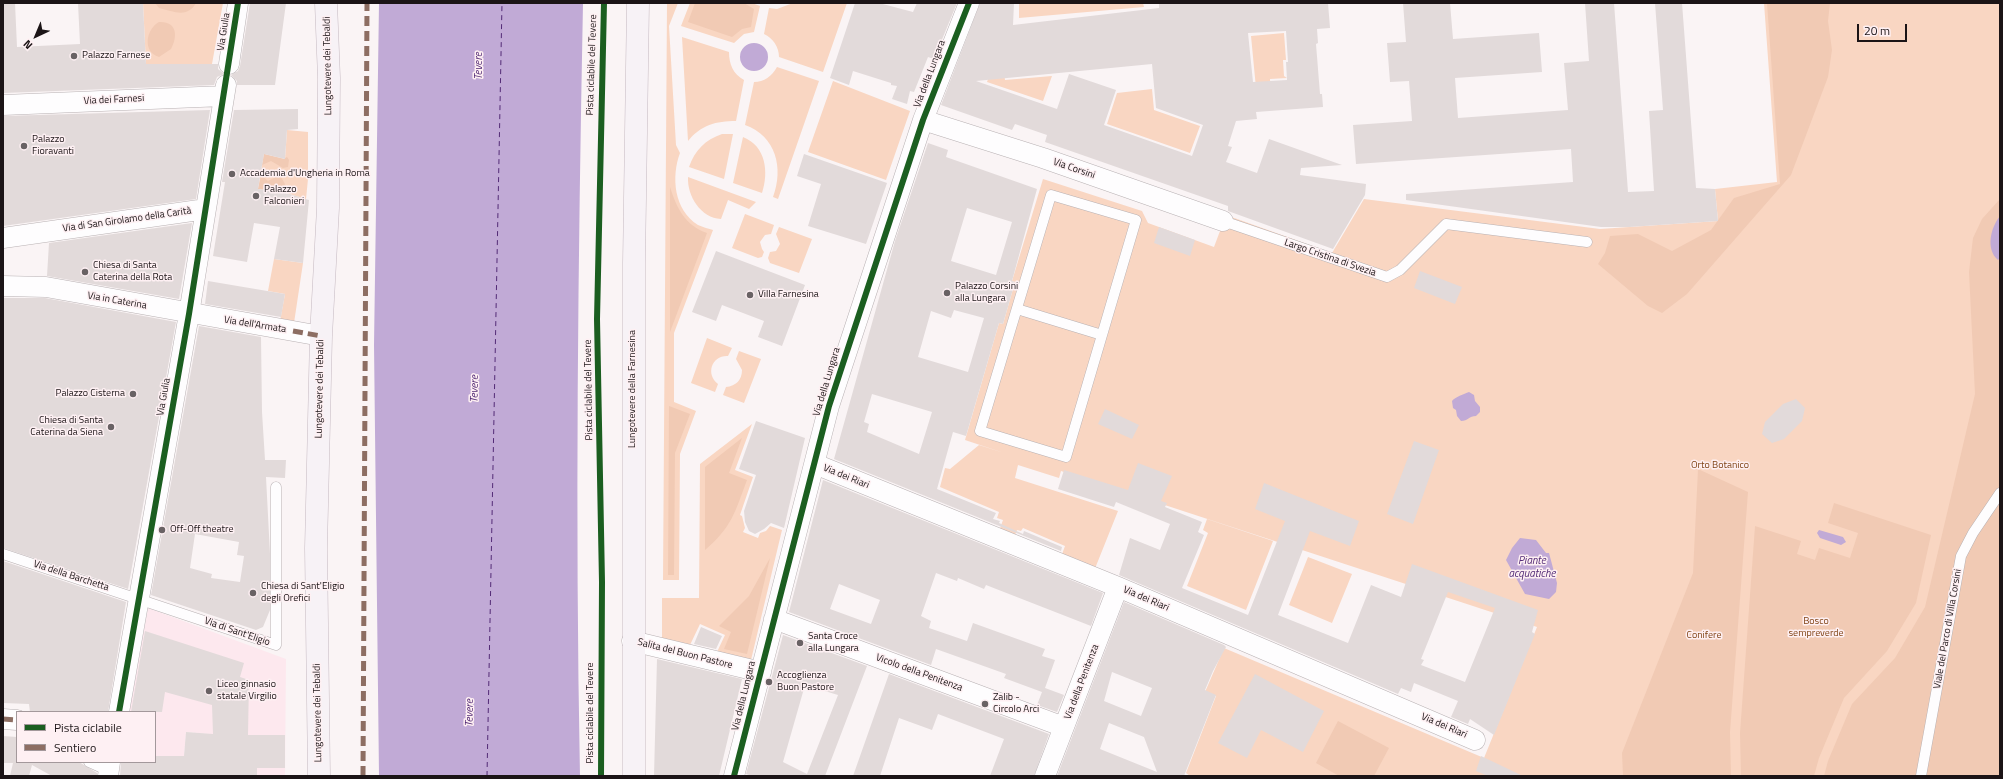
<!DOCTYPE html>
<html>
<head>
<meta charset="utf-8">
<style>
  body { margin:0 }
  #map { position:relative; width:2003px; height:779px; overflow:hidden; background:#faf4f5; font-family:"Titillium Web",sans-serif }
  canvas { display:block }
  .frame { position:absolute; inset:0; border:4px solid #1b1416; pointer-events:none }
  .legend { position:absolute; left:16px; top:711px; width:140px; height:52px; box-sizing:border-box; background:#fef0f3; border:1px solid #a3989b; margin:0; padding:5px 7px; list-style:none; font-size:12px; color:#1b1416 }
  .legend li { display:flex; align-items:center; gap:8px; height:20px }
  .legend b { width:20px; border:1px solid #a3989b }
  .north { position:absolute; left:16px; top:16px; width:40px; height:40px; -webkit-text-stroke:3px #fef0f3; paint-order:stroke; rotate:224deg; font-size:11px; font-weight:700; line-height:16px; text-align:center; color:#1b1416 }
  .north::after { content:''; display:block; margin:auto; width:14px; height:18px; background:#1b1416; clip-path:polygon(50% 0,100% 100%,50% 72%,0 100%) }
  .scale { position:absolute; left:1857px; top:24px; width:50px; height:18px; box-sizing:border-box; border:2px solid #1b1416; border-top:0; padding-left:5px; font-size:12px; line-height:14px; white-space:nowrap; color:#1b1416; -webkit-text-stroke:3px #fef0f3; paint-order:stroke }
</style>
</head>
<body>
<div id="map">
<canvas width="2003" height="779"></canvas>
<div class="frame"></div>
<ul class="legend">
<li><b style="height:5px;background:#1b5e20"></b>Pista ciclabile</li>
<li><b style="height:5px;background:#8d6e63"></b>Sentiero</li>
</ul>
<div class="north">N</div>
<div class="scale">20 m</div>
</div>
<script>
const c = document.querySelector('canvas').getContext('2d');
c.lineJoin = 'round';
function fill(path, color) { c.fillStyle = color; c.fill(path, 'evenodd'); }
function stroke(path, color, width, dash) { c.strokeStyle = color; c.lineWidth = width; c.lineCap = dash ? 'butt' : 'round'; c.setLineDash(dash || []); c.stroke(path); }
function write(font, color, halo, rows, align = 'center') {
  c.font = font + ' "Titillium Web",sans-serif'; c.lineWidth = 3; c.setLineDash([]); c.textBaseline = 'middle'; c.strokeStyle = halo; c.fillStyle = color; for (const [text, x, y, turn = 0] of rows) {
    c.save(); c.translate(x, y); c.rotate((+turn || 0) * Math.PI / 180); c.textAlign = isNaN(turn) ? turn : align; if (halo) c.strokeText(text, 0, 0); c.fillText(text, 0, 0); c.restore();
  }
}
fill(new Path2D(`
  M148 608 286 659 285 776H226L221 735 186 732 184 756H155V712H129Z`), '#fde8ee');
fill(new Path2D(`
  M143 3H223L212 64H146Z
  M667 3H678L669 26 676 145 680 153C671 177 674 210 698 225 703 227 709 229 713 230L674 333V402L696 411 680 454 679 580H663Z
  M690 3H752L760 6 754 32 744 34 734 43 681 26Z
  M793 3H847L823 72 779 57C779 47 773 38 764 34L769 8 777 9Z
  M1019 3H1143L1144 7 1019 18Z
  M1764 3H2000V462L1903 776H1190L1186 773 1216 696 1205 692 1224 648 1484 758 1537 627 1061 471 1059 478 1018 465 1015 478 1118 511 1094 571 1061 557 1065 546 1023 528 1021 531 1017 530 1014 538 999 531 1003 520 997 518 999 512 940 487 945 468 950 469 979 445 1004 453 965 440 999 323 1003 324 1015 282 1012 281 1043 179 1142 211 1148 223 1214 247 1226 215 1332 253 1364 199 1600 229 1718 221 1715 189 1777 182Z
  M1284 33 1286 60H1283L1284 76 1287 78 1270 79 1272 108 1258 109 1251 36Z
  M682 37 729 52C729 64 733 74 744 80L736 121C716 121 701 125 688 141Z
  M1001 44 1005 80 1052 76 1043 101 987 82Z
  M777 67 819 81 778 199 773 197C784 168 776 136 745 125L754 82C764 82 772 76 777 67Z
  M833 81 910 111 886 180 808 152Z
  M1152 89 1154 110 1200 126 1190 153 1107 124 1117 93Z
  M287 130 308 132V179L306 199 283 192 258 189 264 154 285 159Z
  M722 134H733L724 179 689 167C695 150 705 140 722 134Z
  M743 137C766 146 769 172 762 193L733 183Z
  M688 177 756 202 749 209 728 200 721 219C701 218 687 196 688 177Z
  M745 214 774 225 771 234 765 235 760 242 762 249 764 252 762 257 758 258 732 248Z
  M779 227 812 239 799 273 770 263 768 258 770 252 776 251 780 244 776 234Z
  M274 259 303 263 294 323 280 321 285 294 268 291Z
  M707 338 732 348 728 356C712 355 705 374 718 384L715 392 691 383Z
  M739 351 761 359 744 403 723 395 726 387C736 386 742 380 742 370L736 359Z
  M752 424 735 470 753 477 740 515 742 516 745 528 743 532 758 538 760 533 766 531 770 526 782 530 751 660 717 652 725 635 700 624 690 645 662 638V598H699L700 464Z
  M1207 519 1273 541 1246 610 1187 586 1208 533 1203 530Z
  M1308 557 1352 574 1332 623 1289 605Z`), '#f9d6c2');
fill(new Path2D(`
  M155 3H196C187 19 173 11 159 8Z
  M695 3H744L754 9 751 27 742 29 732 37 688 22Z
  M1767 3H1830L1828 21 1832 50 1828 77 1791 175 1687 294 1662 313 1648 306 1598 264 1605 253 1610 236 1638 234 1672 251 1711 230 1734 198 1780 184Z
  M159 22C177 21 178 36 171 49L159 57C142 52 146 29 159 22Z
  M264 154 284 159 287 157 289 160 288 167 283 168 271 161 262 165Z
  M261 175 268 181 276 177H281L285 184 283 192 258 189Z
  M670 187C677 209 685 225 707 233L670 332Z
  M2000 199V776H1824L1828 761 1852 704 1895 658 1925 607 1975 394 1969 272 1973 238 1982 219Z
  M669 406 690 414 675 453 674 575H668Z
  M742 438 729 473 747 480C735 512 732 527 705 550V467Z
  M1698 469 1748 492 1730 732 1731 776H1623L1622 753 1693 573Z
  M1834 503 1931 535 1916 603 1887 651 1844 698 1819 758 1814 776H1741L1740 733 1755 526 1801 541 1797 554 1815 560 1819 548 1850 558 1858 533 1828 523Z
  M770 558 747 654 724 649 731 632 719 626 749 596Z
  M1338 721 1389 748 1374 776H1339L1316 763Z`), '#f1cab4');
fill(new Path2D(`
  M379 3H583C578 261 575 518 580 776H379L374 345Z
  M740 57a14 14 0 1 1 28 0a14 14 0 1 1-28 0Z
  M2000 216V258L1998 260C1985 249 1991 227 2000 216Z
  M1469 392 1474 395 1475 401 1480 407V412L1476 416C1469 416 1468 421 1461 421L1457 416 1456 410 1453 408 1452 401C1455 397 1464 394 1469 392Z
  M1819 530 1843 537 1846 542 1841 545 1820 538 1817 533Z
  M1520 538 1536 540 1546 553H1549L1557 583 1556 592 1549 599 1525 594 1506 560 1512 548Z`), '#c1aad6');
stroke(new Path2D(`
  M487 776 502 3`), '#532b76', 1, [5, 4]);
fill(new Path2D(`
  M3 3H15L17 47 80 44 78 3H143L146 64H218V69L224 74 217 77 214 85 3 93Z
  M250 3H286L275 85H237V81L231 75 238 71 240 66Z
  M855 3H879L913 12 917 3H957L934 59 928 57 914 92 910 91 907 104 892 99 897 86 891 85V83L853 71 849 85 830 78Z
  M980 3H1014L1013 25 1159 8V3H1328L1330 28 1317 29 1318 43 1316 44 1320 94H1322L1323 107 1256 112 1257 119 1236 121 1228 146 1232 147 1226 162 1257 173 1269 139 1342 165 1301 168 1300 175 1366 184 1365 195 1333 249 1228 211V206L1045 142 1047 135 1015 124 1012 130 941 105ZM1286 31 1288 62H1286L1287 80 1253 82 1248 33ZM1152 64 1156 108 1203 125 1192 156 1104 125 1116 90 1069 74 1057 109 976 81Z
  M1403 3H1450L1453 39 1539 33 1542 72 1455 78 1458 118 1568 110 1564 63 1589 61 1585 3H1614L1628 192 1654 191 1649 111 1663 110 1655 3H1682L1696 188 1715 189 1718 221 1629 227H1601L1406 200V194L1573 182 1571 149 1356 164 1353 125 1412 121 1409 81 1390 82 1387 43 1406 42Z
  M298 109V129L287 130 285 159 264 154 258 189 283 192 309 200 303 263 274 259 280 227 254 223 247 262 213 256 225 182H222L234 110Z
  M210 110 196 199 3 226V116Z
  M928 143 948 150 946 157 1037 189 1012 281 1015 282 1003 324 999 323 966 436 953 432 937 489 996 513 993 519 1000 521 999 523 1023 534 1024 531 1062 547 1061 551 834 459 895 241ZM967 208 1012 222 996 275 951 261ZM954 310 984 318 968 372 918 357 931 311 951 318ZM872 394 932 412 919 454 867 432 869 424 864 422Z
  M804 154 887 183 866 244 808 226 821 184 797 176Z
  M192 223 179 299 47 276 49 243Z
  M1159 227 1195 240 1190 256 1154 243Z
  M716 251 805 285 782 346 758 337 764 321 722 305 716 321 692 312Z
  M1420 271 1462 287 1455 304 1414 288Z
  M208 281 285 294 281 317 205 304Z
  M3 298H45L176 322 128 589 3 548Z
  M199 326 261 337 262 412 265 460H286L285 478 266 477 270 554V610L263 627 256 630 151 595ZM195 534 239 542 237 555 244 556 240 582 211 578 212 574 190 568Z
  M1796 399 1805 408 1802 421 1784 439 1772 443 1762 434 1765 422 1783 404Z
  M1105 409 1139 425 1132 439 1098 424Z
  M756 421 805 438 784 528 771 523 764 529 755 534 749 531 745 522 744 511 756 475 739 469Z
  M1414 441 1439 450 1413 524 1387 514Z
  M1138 463 1172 476 1161 501 1167 503 1165 507 1202 522 1198 532 1204 535 1182 588 1248 615 1285 521 1255 509 1264 483 1359 521 1350 546 1310 531 1278 615 1348 643 1371 585 1401 597 1412 564 1538 610 1532 632 1535 634 1494 735 1470 719 1468 724 1451 717 1458 701 1414 683 1411 692 1401 688 1398 694 1119 575 1130 538 1160 550 1170 524 1116 502 1114 507 1058 489 1064 470 1128 490ZM1448 592 1495 608 1465 682 1421 665 1424 660 1421 659Z
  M823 480 1103 593 1091 626 986 585 984 589 958 578 957 581 936 573 921 616 931 621 929 628 967 641 973 623 1045 649 1042 656 1055 660 1045 688 1064 695 1057 712 1037 705 1042 692 1004 678 1006 674 936 649 931 665 789 612ZM839 584 880 600 871 624 830 609Z
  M3 561 126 602 108 712H30L29 704 3 703Z
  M1124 602 1224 645 1226 647 1213 671 1205 690 1216 695 1184 776H1057ZM1112 672 1152 688 1141 716 1104 701ZM1109 723 1144 737 1157 772 1100 749Z
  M701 627 722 636 716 649 694 644Z
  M145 631 244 663 240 677 249 680 248 735H285V768H257V776H120L121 762H155V756H184L186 732 213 734 212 705 165 692 162 712H131Z
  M783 635 867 666 825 776H752L746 774ZM805 685 838 695 807 774 783 762Z
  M657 659 742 679 719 776H654Z
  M889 674 1049 734 1034 776H990L1004 739 938 714 932 730 899 718 880 776H853Z
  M1255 674 1324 711 1303 752 1261 730 1247 758 1218 743Z
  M3 736 17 737V762H79L97 773V776H52L32 765 29 776H10L13 763H3Z
  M1481 756 1523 776H1488L1476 771Z`), '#e2dada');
const lane = new Path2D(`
  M1051 195 1136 220 1066 457 980 431Z
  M1223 221 1387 277 1400 270 1446 224 1587 242
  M1017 309 1102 335
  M3 554 276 645V487
  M89 762 109 771
  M1921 776 1961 556 1973 533 2000 493`);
const street = new Path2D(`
  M229 64 238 3
  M3 105 224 96
  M923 120 1043 158 1223 221
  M3 238 206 209
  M3 286 46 287 321 336
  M815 464 1118 587 1475 740
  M774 619 1064 727
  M632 641 761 672
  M119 712 189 314 226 85
  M3 719 17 720
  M108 776 110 762
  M734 776 829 406 923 120 969 3
  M1045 776 1118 587`);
const primary = new Path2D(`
  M319 776 316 548 321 336 328 208 329 78 326 3
  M634 776V263L638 3`);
stroke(lane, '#b8b1b3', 11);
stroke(street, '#b8b1b3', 21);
stroke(primary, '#c5b9c1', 23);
stroke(lane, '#fefdfe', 10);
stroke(street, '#fefdfe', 20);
stroke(primary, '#f7f2f6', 22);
stroke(new Path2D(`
  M293 331 321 336
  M3 719 17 720
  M363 776 367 3`), '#8d6e63', 5, [10, 5]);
stroke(new Path2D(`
  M119 712 189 314 238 3
  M601 776 602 582 597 319 604 3
  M734 776 829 406 923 120 969 3`), '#1b5e20', 6);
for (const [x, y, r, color] of [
  [74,56,4,"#696264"],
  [24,146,4,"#696264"],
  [232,174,4,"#696264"],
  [256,196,4,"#696264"],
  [85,272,4,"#696264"],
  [947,293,4,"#696264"],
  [750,295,4,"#696264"],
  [133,394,4,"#696264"],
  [111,427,4,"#696264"],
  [162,530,4,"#696264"],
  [253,593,4,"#696264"],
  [800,643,4,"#696264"],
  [769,682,4,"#696264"],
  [209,691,4,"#696264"],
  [985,704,4,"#696264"]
]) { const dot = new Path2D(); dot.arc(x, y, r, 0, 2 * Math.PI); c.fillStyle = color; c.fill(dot); stroke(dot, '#fef0f3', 1.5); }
write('10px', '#1b1416', '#fef0f3', [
  ["Via Giulia",224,32,-81],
  ["Pista ciclabile del Tevere",592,65,-88],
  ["Lungotevere dei Tebaldi",328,66,-91],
  ["Via della Lungara",930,74,-69],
  ["Via dei Farnesi",114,100,-3],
  ["Via Corsini",1074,169,19],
  ["Via di San Girolamo della Carità",127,220,-8],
  ["Largo Cristina di Svezia",1330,258,19],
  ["Via in Caterina",117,301,10],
  ["Via dell'Armata",255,325,9],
  ["Via della Lungara",827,382,-73],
  ["Lungotevere dei Tebaldi",320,389,-89],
  ["Lungotevere della Farnesina",633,389,-90],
  ["Pista ciclabile del Tevere",589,390,-91],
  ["Via Giulia",164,397,-80],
  ["Via dei Riari",846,477,22],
  ["Via della Barchetta",71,576,18],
  ["Via dei Riari",1146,599,23],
  ["Viale del Parco di Villa Corsini",1948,629,-80],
  ["Via di Sant'Eligio",237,632,19],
  ["Salita del Buon Pastore",685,654,14],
  ["Vicolo della Penitenza",919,673,20],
  ["Via della Penitenza",1082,682,-69],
  ["Via della Lungara",744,696,-76],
  ["Lungotevere dei Tebaldi",318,713,-91],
  ["Pista ciclabile del Tevere",591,713,-90],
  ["Via dei Riari",1444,726,23]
]);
write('10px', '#1b1416', '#fef0f3', [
  ["Palazzo Farnese",82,56],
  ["Palazzo",32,140],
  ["Fioravanti",32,152],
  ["Accademia d'Ungheria in Roma",240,174],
  ["Palazzo",264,190],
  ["Falconieri",264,202],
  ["Chiesa di Santa",93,266],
  ["Caterina della Rota",93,278],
  ["Palazzo Corsini",955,287],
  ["alla Lungara",955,299],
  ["Villa Farnesina",758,295],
  ["Palazzo Cisterna",125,394,"right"],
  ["Chiesa di Santa",103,421,"right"],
  ["Caterina da Siena",103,433,"right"],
  ["Off-Off theatre",170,530],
  ["Chiesa di Sant'Eligio",261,587],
  ["degli Orefici",261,599],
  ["Santa Croce",808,637],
  ["alla Lungara",808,649],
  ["Accoglienza",777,676],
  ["Buon Pastore",777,688],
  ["Liceo ginnasio",217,685],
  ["statale Virgilio",217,697],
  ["Zalib -",993,698],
  ["Circolo Arci",993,710]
], 'left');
write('10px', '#804315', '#fef0f3', [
  ["Orto Botanico",1720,466],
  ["Bosco",1816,622],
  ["sempreverde",1816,634],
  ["Conifere",1704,636]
]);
write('italic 11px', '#532b76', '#fef0f3', [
  ["Tevere",479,66,-90],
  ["Tevere",475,389,-89],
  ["Piante",1532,561],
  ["acquatiche",1532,574],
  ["Tevere",470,713,-89]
]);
</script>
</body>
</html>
